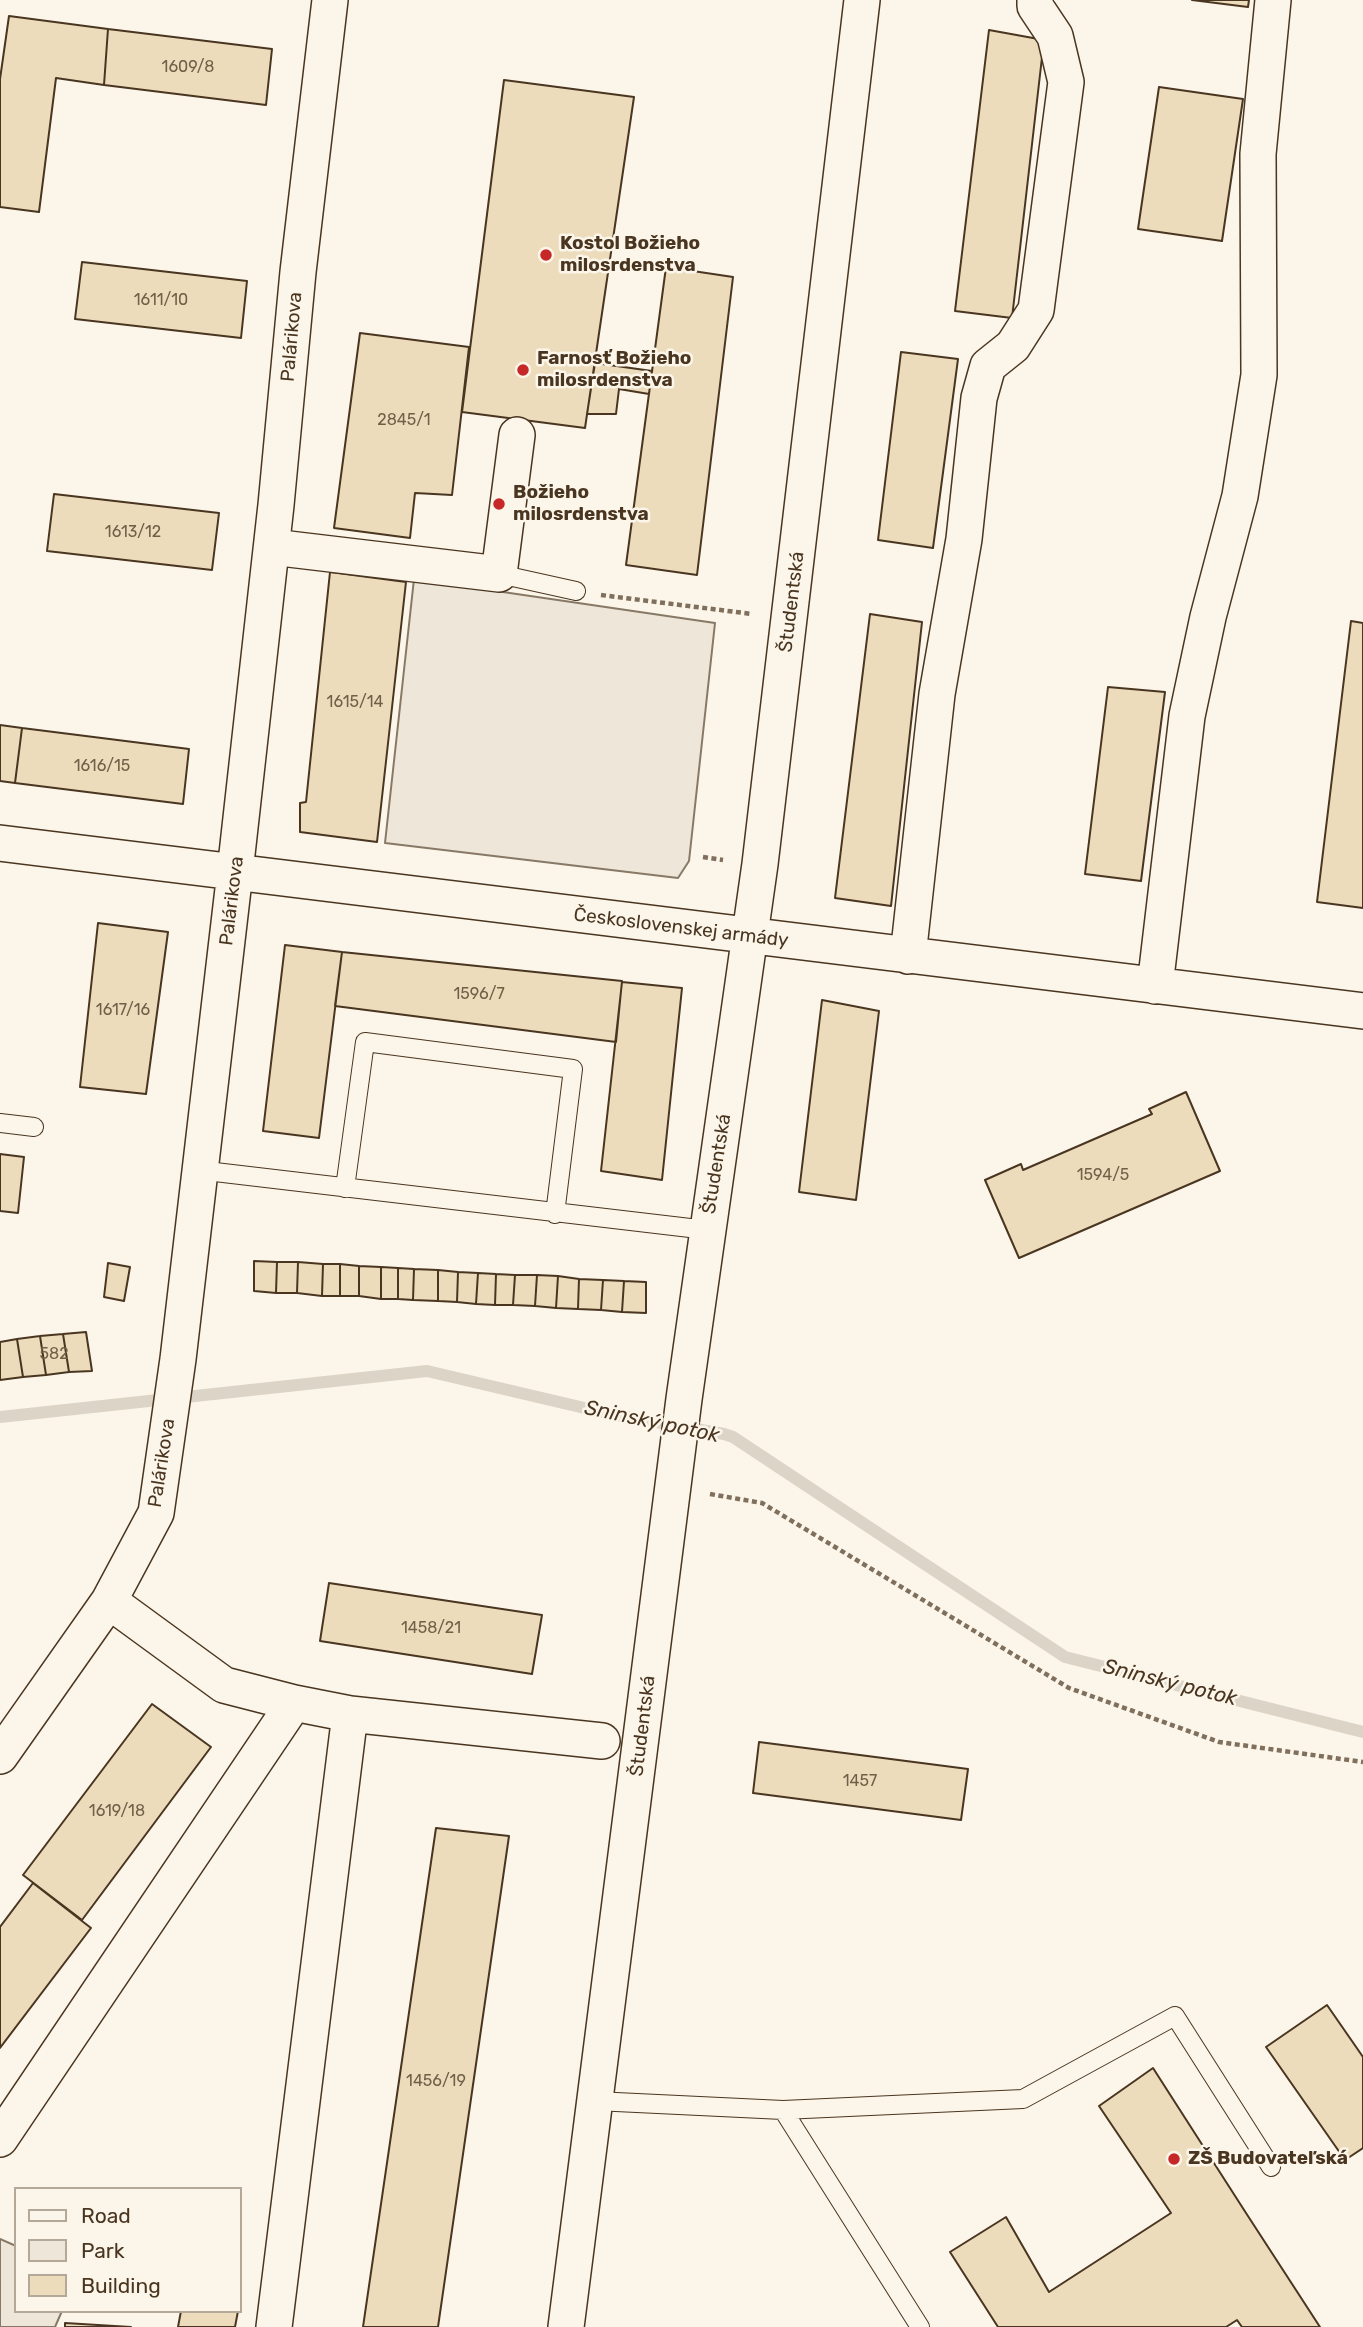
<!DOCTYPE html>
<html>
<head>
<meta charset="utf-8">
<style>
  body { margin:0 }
  #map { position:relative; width:1363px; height:2327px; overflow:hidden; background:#fbf6e9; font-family:Rubik,sans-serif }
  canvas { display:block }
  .legend { position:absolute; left:14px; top:2187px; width:228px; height:126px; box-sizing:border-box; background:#fbf6e9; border:2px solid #b4a999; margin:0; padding:9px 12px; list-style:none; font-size:21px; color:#4a3520 }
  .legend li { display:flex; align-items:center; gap:14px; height:35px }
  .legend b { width:35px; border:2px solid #b4a999 }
</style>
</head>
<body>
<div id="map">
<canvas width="1363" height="2327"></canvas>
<ul class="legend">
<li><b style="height:9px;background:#fbf6e9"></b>Road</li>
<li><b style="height:19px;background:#ede6d9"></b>Park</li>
<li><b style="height:19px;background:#ecdcbc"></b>Building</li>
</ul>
</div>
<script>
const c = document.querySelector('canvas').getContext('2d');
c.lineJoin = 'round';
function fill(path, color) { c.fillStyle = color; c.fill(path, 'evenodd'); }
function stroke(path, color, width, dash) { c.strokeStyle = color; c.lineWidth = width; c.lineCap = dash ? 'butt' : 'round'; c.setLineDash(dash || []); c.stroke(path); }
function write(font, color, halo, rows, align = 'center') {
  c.font = font + ' Rubik,sans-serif'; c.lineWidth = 5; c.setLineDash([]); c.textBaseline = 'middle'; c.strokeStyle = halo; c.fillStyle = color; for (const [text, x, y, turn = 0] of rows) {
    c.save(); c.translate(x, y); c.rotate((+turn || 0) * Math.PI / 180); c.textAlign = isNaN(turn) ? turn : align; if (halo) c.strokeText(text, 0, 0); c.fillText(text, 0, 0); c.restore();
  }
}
const green = new Path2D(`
  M414 579 715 623 689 861 678 878 385 843Z
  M0 2239 16 2246V2311H62L55 2327H0Z`);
fill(green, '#ede6d9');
stroke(green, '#887966', 2);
stroke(new Path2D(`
  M0 1417 427 1371 610 1414 724 1434 733 1437 1065 1657 1363 1732`), '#dcd4c6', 12);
const building = new Path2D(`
  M1192 0H1249L1248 7Z
  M9 16 108 29 104 85 56 78 39 212 0 207V79Z
  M108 29 272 49 266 105 104 85Z
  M989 30 1044 40 1012 318 955 311Z
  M504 80 634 97 585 428 462 412Z
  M1159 87 1243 99 1222 241 1138 229Z
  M82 262 247 281 241 338 75 319Z
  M666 267 733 277 697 575 626 565Z
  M360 333 469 347 452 495 415 493 410 538 334 528Z
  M901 352 958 359 933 548 878 540Z
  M595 363 652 371 649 394 619 389 616 414H587Z
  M54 494 219 513 212 570 47 551Z
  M330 572 406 582 377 842 300 832V803L306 802Z
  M870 614 922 622 891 906 835 898Z
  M1351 621 1363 623V908L1317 902Z
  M1108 687 1165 692 1141 881 1085 874Z
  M0 725 22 728 15 783 0 781Z
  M22 728 189 749 183 804 15 783Z
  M98 923 168 932 146 1094 80 1087Z
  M285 945 342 952 319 1138 263 1131Z
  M342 952 622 981 616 1042 335 1006Z
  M622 982 682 988 662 1180 601 1171Z
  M822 1000 879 1011 856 1200 799 1192Z
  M1186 1092 1220 1171 1019 1258 985 1180 1021 1164 1023 1170 1152 1114 1149 1109Z
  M0 1154 24 1157 18 1213 0 1211Z
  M254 1261 277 1262 276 1293 254 1291Z
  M277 1262H298L297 1293H276Z
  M298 1262 323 1264 322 1296 297 1293Z
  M108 1263 130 1267 124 1301 104 1297Z
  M323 1264H340V1296H322Z
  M340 1264 359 1266V1296H340Z
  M359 1266 381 1267V1299L359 1296Z
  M381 1267 398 1268V1299H381Z
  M398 1268 414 1269 413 1300 398 1299Z
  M414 1269 438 1270V1301L413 1300Z
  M438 1270 458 1272 457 1302 438 1301Z
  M458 1272 478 1273 476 1304 457 1302Z
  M478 1273 496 1274 495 1305 476 1304Z
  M496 1274 515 1275 513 1305H495Z
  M515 1275H537L535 1306 513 1305Z
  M537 1275 558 1276 556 1308 535 1306Z
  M558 1276 579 1279 578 1309 556 1308Z
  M579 1279 603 1280 601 1310 578 1309Z
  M603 1280 624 1281 622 1312 601 1310Z
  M624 1281 646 1282V1313L622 1312Z
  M86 1332 92 1371 69 1372 63 1334Z
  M63 1334 69 1372 46 1375 40 1336Z
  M40 1336 46 1375 23 1377 17 1339Z
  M17 1339 23 1377 0 1380V1342Z
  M329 1583 542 1615 532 1674 320 1641Z
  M152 1704 211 1747 82 1920 23 1875Z
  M759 1742 968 1769 961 1820 753 1793Z
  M436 1828 509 1836 438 2327H363Z
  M33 1883 91 1928 0 2048V1927Z
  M1327 2005 1363 2057V2148L1345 2160 1266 2047Z
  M1153 2068 1246 2213 1320 2327H1242L1237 2320 1226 2327H998L950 2252 1006 2217 1049 2292 1171 2213 1099 2106Z
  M181 2311H238L235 2327H178Z
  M65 2323 131 2327H65Z`);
fill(building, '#ecdcbc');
stroke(building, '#4a3520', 2);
const service = new Path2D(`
  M499 574 576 591
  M0 1123 34 1127
  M198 1170 707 1230
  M345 1188 365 1042 573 1069 555 1214
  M595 2101 783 2110 920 2327
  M783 2110 1023 2099 1175 2016 1271 2167`);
const minor = new Path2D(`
  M272 547 499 574 517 435
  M0 843 1363 1011
  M908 956 937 694 964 539 979 398 988 366 1013 346 1036 310 1066 82 1055 36 1035 6V0
  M1155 986 1187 716 1208 617 1240 496 1259 375 1258 154 1273 0
  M109 1601 224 1685 294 1703
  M350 1714 602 1741
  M0 1756 109 1601 156 1513 178 1359 235 872 276 505 298 272 330 0
  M0 2139 294 1703 350 1714 274 2327
  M566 2327 684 1399 760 864 862 0`);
stroke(service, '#4a3520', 20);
stroke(minor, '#4a3520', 38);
stroke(new Path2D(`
  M601 595 752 614
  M703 857 723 860
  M710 1494 762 1503 1069 1688 1219 1742 1363 1762`), '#7f6f5c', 4.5, [5, 3.5]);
stroke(service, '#fbf6e9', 18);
stroke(minor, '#fbf6e9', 35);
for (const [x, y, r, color] of [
  [546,255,7,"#c62828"],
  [523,370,7,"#c62828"],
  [499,504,7,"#c62828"],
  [1174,2159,7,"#c62828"]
]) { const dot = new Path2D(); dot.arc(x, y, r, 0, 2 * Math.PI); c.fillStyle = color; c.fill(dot); stroke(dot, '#fbf6e9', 2.5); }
write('16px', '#725f47', null, [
  ["1609/8",188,67],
  ["1611/10",161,300],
  ["2845/1",404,420],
  ["1613/12",133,532],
  ["1615/14",355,702],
  ["1616/15",102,766],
  ["1596/7",479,994],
  ["1617/16",123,1010],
  ["1594/5",1103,1175],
  ["582",54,1354],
  ["1458/21",431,1628],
  ["1457",860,1781],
  ["1619/18",117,1811],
  ["1456/19",436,2081]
]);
write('bold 19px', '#4a3520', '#fbf6e9', [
  ["Kostol Božieho",560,244],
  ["milosrdenstva",560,266],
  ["Farnosť Božieho",537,359],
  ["milosrdenstva",537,381],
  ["Božieho",513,493],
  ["milosrdenstva",513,515],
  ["ZŠ Budovateľská",1188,2159]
], 'left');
write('19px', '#4a3520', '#fbf6e9', [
  ["Palárikova",292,337,-85],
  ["Študentská",792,602,-83],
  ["Palárikova",232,901,-83],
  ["Československej armády",681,928,7],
  ["Študentská",717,1164,-81],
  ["Palárikova",162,1463,-81],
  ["Študentská",643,1726,-83]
]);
write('italic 21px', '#4a3520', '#fbf6e9', [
  ["Sninský potok",652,1422,12],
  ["Sninský potok",1170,1683,14]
]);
</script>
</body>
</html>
